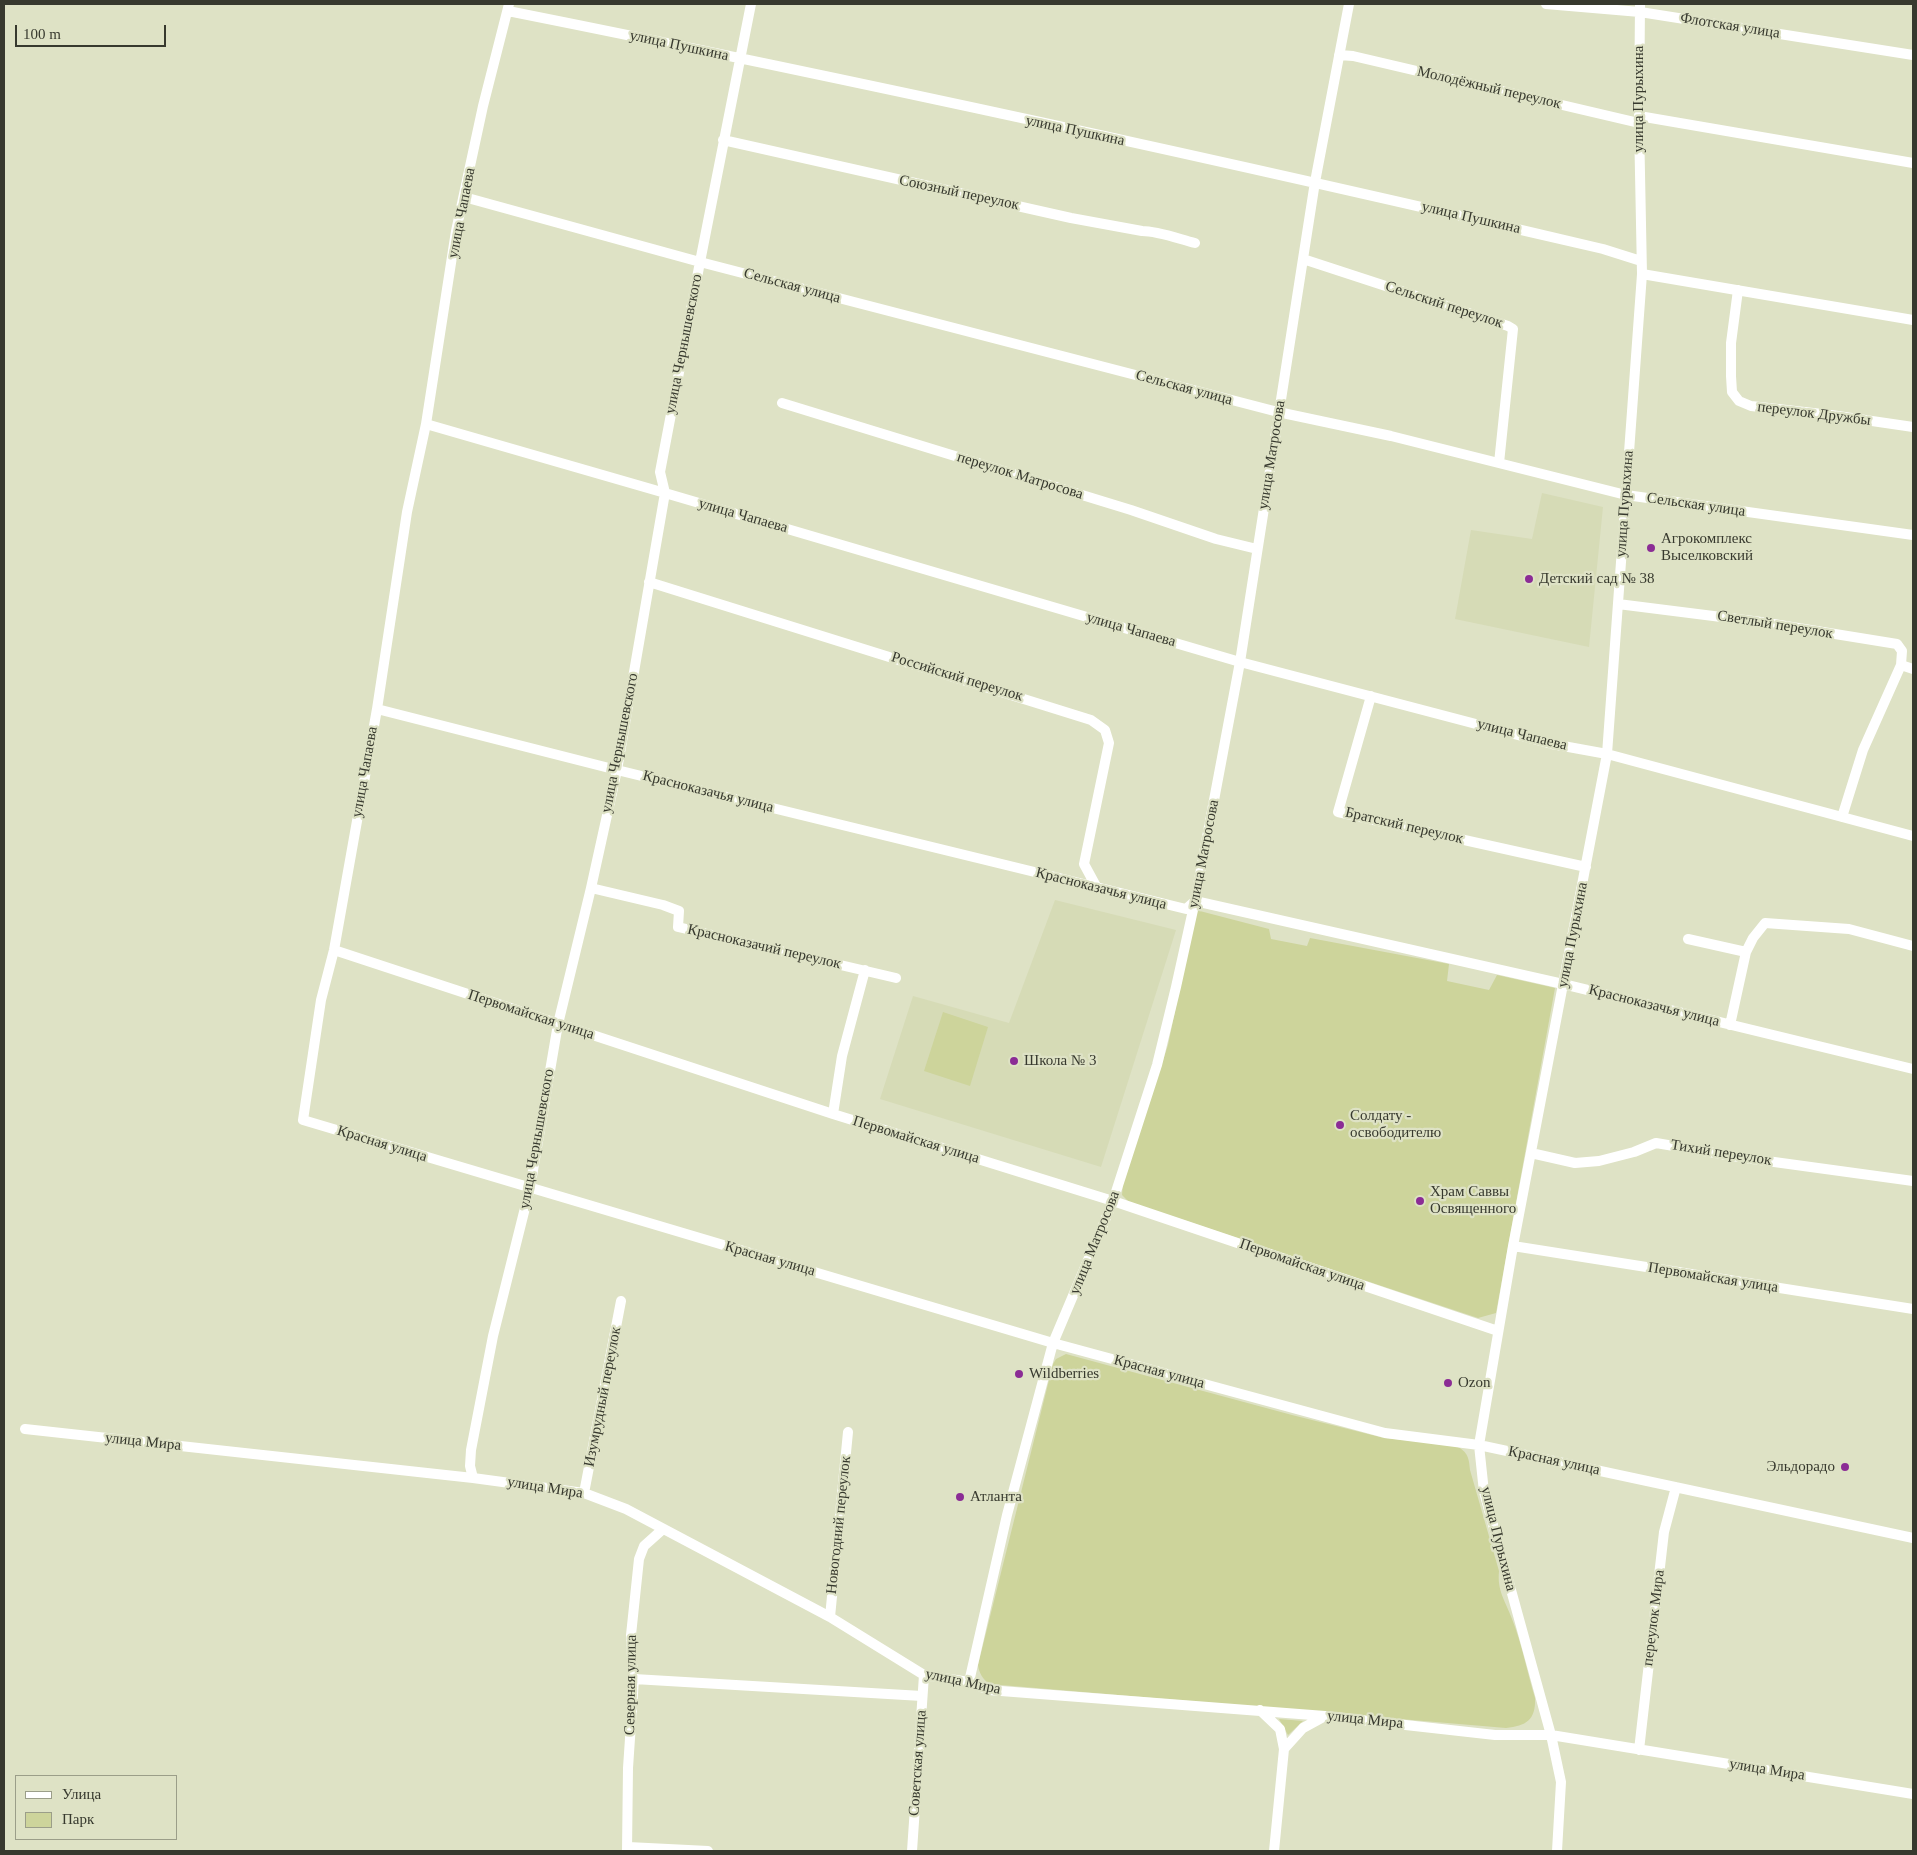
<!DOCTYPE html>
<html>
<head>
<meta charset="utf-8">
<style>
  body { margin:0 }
  #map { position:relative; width:1917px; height:1855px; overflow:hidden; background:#dee2c5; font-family:"Times New Roman",serif }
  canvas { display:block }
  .frame { position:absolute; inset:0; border:5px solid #37392e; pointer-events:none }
  .legend { position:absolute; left:15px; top:1775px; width:162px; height:65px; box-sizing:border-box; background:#dee2c5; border:1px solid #9b9e89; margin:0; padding:6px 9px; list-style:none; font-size:15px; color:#37392e }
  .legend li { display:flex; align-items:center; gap:10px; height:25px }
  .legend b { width:25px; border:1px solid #9b9e89 }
  .scale { position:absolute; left:15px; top:25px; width:151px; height:22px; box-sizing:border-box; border:2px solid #37392e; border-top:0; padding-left:6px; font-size:15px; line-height:18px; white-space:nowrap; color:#37392e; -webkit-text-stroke:4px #dee2c5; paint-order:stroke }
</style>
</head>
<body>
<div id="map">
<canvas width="1917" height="1855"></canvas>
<div class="frame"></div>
<ul class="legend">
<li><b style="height:6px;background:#fff"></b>Улица</li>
<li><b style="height:14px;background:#cdd49b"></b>Парк</li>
</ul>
<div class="scale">100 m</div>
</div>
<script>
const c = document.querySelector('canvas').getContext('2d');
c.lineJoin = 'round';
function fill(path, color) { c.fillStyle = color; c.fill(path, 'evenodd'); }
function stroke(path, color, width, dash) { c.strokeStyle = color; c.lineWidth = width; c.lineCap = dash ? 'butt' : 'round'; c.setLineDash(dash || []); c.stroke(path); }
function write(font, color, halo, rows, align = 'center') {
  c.font = font + ' "Times New Roman",serif'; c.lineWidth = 4.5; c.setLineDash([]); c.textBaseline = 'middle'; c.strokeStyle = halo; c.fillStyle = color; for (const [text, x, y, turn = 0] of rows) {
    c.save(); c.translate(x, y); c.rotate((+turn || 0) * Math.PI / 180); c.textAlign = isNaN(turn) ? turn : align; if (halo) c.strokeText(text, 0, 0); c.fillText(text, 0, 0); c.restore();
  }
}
fill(new Path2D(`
  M1542 493 1603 507 1589 647 1455 619 1471 530 1532 539Z
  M1055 900 1176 930 1101 1167 880 1099 913 996 1009 1023Z`), '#d6dbb6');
fill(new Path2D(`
  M1196 910 1269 929 1271 939 1307 946 1310 938 1449 964 1447 981 1489 990 1497 975 1555 988 1496 1313 1478 1318 1129 1202 1122 1195 1123 1184 1168 1045Z
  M943 1012 988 1027 970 1086 924 1071Z
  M1066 1354 1292 1415 1384 1438 1454 1445C1467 1451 1469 1456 1470 1470L1499 1571C1497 1591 1505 1600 1512 1619 1522 1644 1527 1672 1535 1698 1536 1720 1526 1726 1506 1728L989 1684C983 1679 979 1673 978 1665L1053 1364 1056 1359Z
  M1279 1719 1303 1721 1288 1735Z`), '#cdd49b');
stroke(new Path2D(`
  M509 4 483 106 456 231 426 424 407 512 377 709 334 950 321 1000 303 1120 1053 1343 1385 1433 1479 1445 1913 1538
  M1546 4 1640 12 1913 55
  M508 11C874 84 1239 164 1603 249L1641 261
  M1339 55 1353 56 1639 123
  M1639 116 1913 163
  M723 140 1071 218 1142 231C1158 231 1179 239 1195 243
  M464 197 700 262 1278 412 1391 436 1626 495 1913 535
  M1303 259 1508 326 1513 329 1499 463
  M1642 274 1913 320
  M1738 290 1731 343V376L1732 392 1739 401 1751 406 1831 415 1913 427
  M782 403 1131 510 1216 539 1257 549
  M426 424 665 493 1240 662 1552 744 1607 754 1913 836
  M649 582 1091 720 1105 730 1109 743 1084 864 1097 888
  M1618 604 1761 622 1897 644 1902 651 1901 665 1913 669
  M1371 696 1338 812 1586 867
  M377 709 617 770 1186 909 1195 901 1563 984 1913 1069
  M1842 817 1863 750 1901 665
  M591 888 663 905 679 911 678 927 896 978
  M1688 939 1746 952 1753 938 1765 923 1849 929 1913 946
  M334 950 833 1114 1113 1201 1498 1331
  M1730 1025 1746 952
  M833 1114 842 1056 865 970
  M1531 1153 1575 1163 1599 1161 1634 1152 1656 1143 1745 1158 1913 1181
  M1513 1246 1913 1309
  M25 1429 473 1478 584 1493 626 1509 830 1617 924 1675 969 1682 988 1690 1325 1716 1495 1735H1551L1913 1794
  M473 1478 470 1466 471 1450 493 1336 530 1188 558 1024 591 888 617 770 665 493 660 472 700 262 751 4
  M584 1493 621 1301
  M830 1617 848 1432
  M634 1679 922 1696
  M969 1682 1007 1515 1053 1343 1113 1201 1157 1065 1176 987 1195 901 1240 662 1315 182 1349 4
  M1260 1710 1280 1729 1284 1749
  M1639 1750 1664 1532 1676 1487
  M628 1847 708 1851
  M627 1851 628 1768 634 1679 632 1663 631 1635 639 1559 644 1546 663 1529
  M912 1851 924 1675
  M1274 1851 1284 1749 1303 1728 1325 1716
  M1557 1851 1561 1782 1551 1735 1484 1492 1479 1445 1513 1246 1607 754 1642 274 1639 123 1640 4`), '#fff', 10);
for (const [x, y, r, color] of [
  [1651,548,5,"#8b2c95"],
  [1529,579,5,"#8b2c95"],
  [1014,1061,5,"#8b2c95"],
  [1340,1125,5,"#8b2c95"],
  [1420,1201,5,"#8b2c95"],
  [1019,1374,5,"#8b2c95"],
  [1448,1383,5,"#8b2c95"],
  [1845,1467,5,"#8b2c95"],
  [960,1497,5,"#8b2c95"]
]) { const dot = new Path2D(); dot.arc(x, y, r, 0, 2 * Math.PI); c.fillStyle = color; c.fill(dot); stroke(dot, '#dee2c5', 2); }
write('15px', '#37392e', '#dee2c5', [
  ["Флотская улица",1730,26,9],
  ["улица Пушкина",679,46,12],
  ["Молодёжный переулок",1489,88,13],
  ["улица Пурыхина",1639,99,-90],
  ["улица Пушкина",1075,131,12],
  ["Союзный переулок",959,193,12],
  ["улица Чапаева",462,213,-79],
  ["улица Пушкина",1471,218,13],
  ["Сельская улица",792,286,15],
  ["Сельский переулок",1444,305,18],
  ["улица Чернышевского",684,344,-79],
  ["Сельская улица",1184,388,15],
  ["переулок Дружбы",1814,414,7],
  ["улица Матросова",1272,455,-81],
  ["переулок Матросова",1020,476,17],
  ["улица Пурыхина",1625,504,-86],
  ["Сельская улица",1696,505,8],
  ["улица Чапаева",743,516,16],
  ["Светлый переулок",1775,625,9],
  ["улица Чапаева",1131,630,16],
  ["Российский переулок",957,677,17],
  ["улица Чапаева",1522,735,14],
  ["улица Чернышевского",620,743,-79],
  ["улица Чапаева",365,772,-80],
  ["Красноказачья улица",708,792,14],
  ["Братский переулок",1404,826,13],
  ["улица Матросова",1204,854,-79],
  ["Красноказачья улица",1101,889,14],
  ["улица Пурыхина",1573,935,-79],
  ["Красноказачий переулок",764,947,13],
  ["Красноказачья улица",1654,1006,14],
  ["Первомайская улица",531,1015,18],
  ["улица Чернышевского",537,1139,-80],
  ["Первомайская улица",916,1140,17],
  ["Красная улица",382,1144,17],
  ["Тихий переулок",1721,1153,9],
  ["улица Матросова",1095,1243,-68],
  ["Красная улица",770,1259,16],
  ["Первомайская улица",1302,1265,19],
  ["Первомайская улица",1713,1278,9],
  ["Красная улица",1159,1372,15],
  ["Изумрудный переулок",603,1397,-79],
  ["улица Мира",143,1442,6],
  ["Красная улица",1554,1461,12],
  ["улица Мира",545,1488,9],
  ["Новогодний переулок",839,1525,-84],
  ["улица Пурыхина",1498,1539,76],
  ["переулок Мира",1654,1618,-83],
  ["улица Мира",963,1682,12],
  ["Северная улица",631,1685,-89],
  ["улица Мира",1365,1720,6],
  ["Советская улица",918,1763,-86],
  ["улица Мира",1767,1770,9]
]);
write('15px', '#37392e', '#dee2c5', [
  ["Агрокомплекс",1661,539],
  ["Выселковский",1661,556],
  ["Детский сад № 38",1539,579],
  ["Школа № 3",1024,1061],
  ["Солдату -",1350,1116],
  ["освободителю",1350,1133],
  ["Храм Саввы",1430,1192],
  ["Освященного",1430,1209],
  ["Wildberries",1029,1374],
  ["Ozon",1458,1383],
  ["Эльдорадо",1835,1467,"right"],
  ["Атланта",970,1497]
], 'left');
</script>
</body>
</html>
